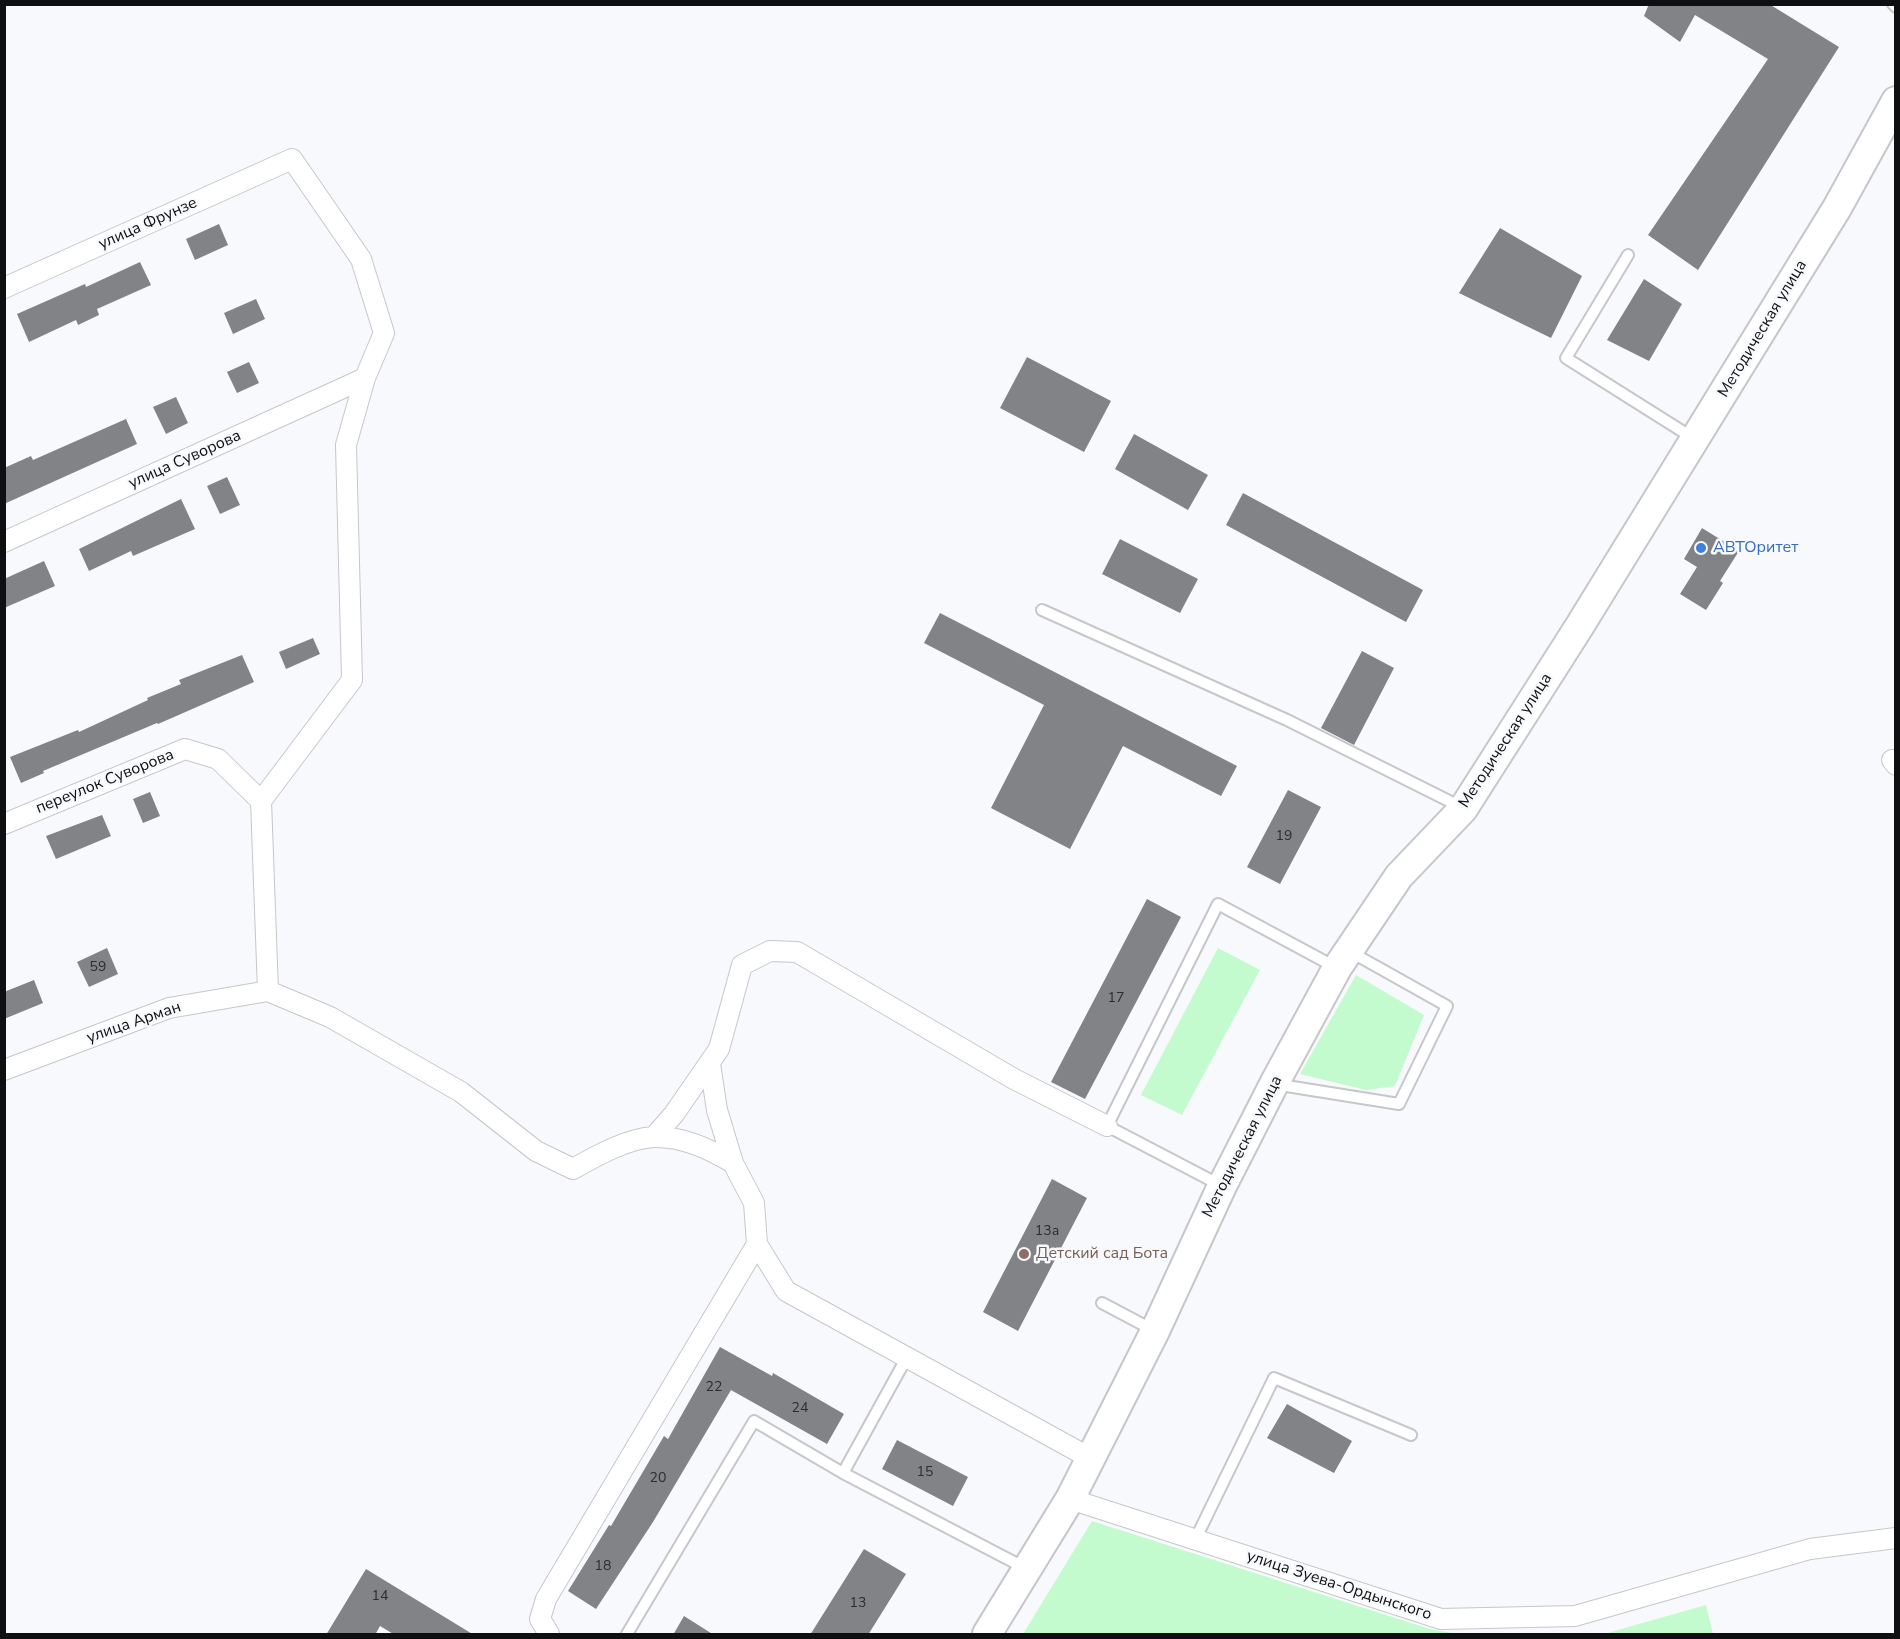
<!DOCTYPE html>
<html>
<head>
<meta charset="utf-8">
<style>
  body { margin:0 }
  #map { position:relative; width:1900px; height:1639px; overflow:hidden; background:#f7f9fc; font-family:"Nunito Sans",sans-serif }
  canvas { display:block }
  .frame { position:absolute; inset:0; border:6px solid #0e0f10; pointer-events:none }
</style>
</head>
<body>
<div id="map">
<canvas width="1900" height="1639"></canvas>
<div class="frame"></div>
</div>
<script>
const c = document.querySelector('canvas').getContext('2d');
c.lineJoin = 'round';
function fill(path, color) { c.fillStyle = color; c.fill(path, 'evenodd'); }
function stroke(path, color, width, dash) { c.strokeStyle = color; c.lineWidth = width; c.lineCap = dash ? 'butt' : 'round'; c.setLineDash(dash || []); c.stroke(path); }
function write(font, color, halo, rows, align = 'center') {
  c.font = font + ' "Nunito Sans",sans-serif'; c.lineWidth = 5; c.setLineDash([]); c.textBaseline = 'middle'; c.strokeStyle = halo; c.fillStyle = color; for (const [text, x, y, turn = 0] of rows) {
    c.save(); c.translate(x, y); c.rotate((+turn || 0) * Math.PI / 180); c.textAlign = isNaN(turn) ? turn : align; if (halo) c.strokeText(text, 0, 0); c.fillText(text, 0, 0); c.restore();
  }
}
fill(new Path2D(`
  M1218 948 1260 970 1182 1115 1141 1095Z
  M1356 975 1424 1015 1395 1086 1366 1090 1300 1074Z
  M1092 1521 1430 1629 1458 1634H1023Z
  M1706 1605 1713 1634H1604Z`), '#c3fbcf');
fill(new Path2D(`
  M1649 4H1769L1839 47 1698 270 1648 235 1768 59 1695 15 1680 42 1644 16Z
  M219 224 228 245 195 260 186 239Z
  M1500 228 1582 276 1551 338 1459 293Z
  M140 262 151 285 97 309 99 315 78 325 76 320 29 342 17 314 85 284 86 287Z
  M1644 279 1682 304 1649 361 1607 340Z
  M256 299 265 319 233 334 224 313Z
  M1027 357 1111 401 1084 452 1000 408Z
  M249 362 259 383 237 393 227 372Z
  M176 397 188 423 166 434 153 407Z
  M126 419 137 444 4 504V468L31 456 33 460Z
  M1134 434 1208 475 1188 510 1115 469Z
  M227 477 240 505 220 514 207 486Z
  M1243 493 1423 590 1406 622 1226 525Z
  M181 499 195 529 133 556 131 551 89 571 79 549Z
  M1702 528 1739 551 1720 581 1723 583 1706 610 1680 594 1697 567 1684 559Z
  M1120 539 1198 579 1180 613 1102 574Z
  M44 561 55 586 4 608V579Z
  M940 613 1237 766 1221 796 1123 746 1070 849 991 808 1044 705 924 643Z
  M313 638 320 654 286 669 279 652Z
  M1362 651 1394 668 1354 745 1321 728Z
  M242 655 254 682 158 724 157 723 43 771 44 773 21 783 10 757 78 730 79 732 148 700 147 698 181 684 179 680Z
  M1288 790 1321 807 1280 884 1247 867Z
  M150 792 160 816 143 823 133 799Z
  M102 815 111 836 56 859 46 836Z
  M1147 899 1181 917 1085 1099 1051 1082Z
  M107 948 118 974 89 987 77 962Z
  M34 980 43 1003 4 1019V992Z
  M1052 1179 1087 1198 1018 1331 983 1312Z
  M720 1347 772 1376 773 1373 844 1414 827 1444 731 1390 653 1522 596 1609 568 1591 609 1525 611 1526 664 1436 668 1439Z
  M1287 1404 1352 1441 1334 1473 1267 1438Z
  M897 1440 968 1477 953 1506 882 1469Z
  M864 1549 906 1574 868 1635H810Z
  M366 1569 474 1635H395L380 1626 375 1635H326Z
  M684 1616 714 1635H673Z`), '#828386');
const lane = new Path2D(`
  M1893 4 1896 7
  M1628 255 1566 358 1693 438
  M1042 610 1287 720 1463 808
  M1274 1084 1399 1104 1447 1006 1349 951
  M1222 1186 1107 1126 1218 904 1337 968
  M1102 1303 1155 1331
  M843 1473 907 1357
  M1195 1540 1274 1378 1411 1435
  M627 1634 754 1421 843 1473 1027 1569`);
const street = new Path2D(`
  M4 288 292 159 361 259 384 333 365 378 346 445 352 680 261 801 268 991
  M4 542 365 378
  M1892 760 1896 765
  M4 824 185 749 218 759 261 801
  M268 991 330 1017 461 1092 536 1151 573 1169C596 1156 628 1138 654 1137 682 1136 710 1149 733 1163
  M710 1064 717 1110 733 1163 754 1203 757 1244 786 1291 1090 1458
  M4 1070 169 1008 268 991
  M654 1137 674 1114 719 1049 742 965 770 951 797 952 1014 1079 1107 1126
  M1070 1499 1441 1619 1575 1616 1810 1549 1896 1538
  M549 1634 540 1619 546 1599 757 1244`);
const secondary = new Path2D(`
  M987 1634 1070 1499 1155 1331 1222 1186 1274 1084 1337 968 1399 876 1463 809 1579 627 1837 208 1896 101`);
stroke(lane, '#c6c7ca', 14);
stroke(street, '#c6c7ca', 22);
stroke(secondary, '#c6c7ca', 32);
stroke(lane, '#fff', 10);
stroke(street, '#fff', 20);
stroke(secondary, '#fff', 28);
for (const [x, y, r, color] of [
  [1701,548,6,"#3f7fe0"],
  [1024,1254,6,"#8d6e63"]
]) { const dot = new Path2D(); dot.arc(x, y, r, 0, 2 * Math.PI); c.fillStyle = color; c.fill(dot); stroke(dot, '#f7f9fc', 2); }
write('14px', '#2b2c2e', null, [
  ["19",1284,837],
  ["59",98,968],
  ["17",1116,999],
  ["13а",1047,1232],
  ["22",714,1388],
  ["24",800,1409],
  ["15",925,1473],
  ["20",658,1479],
  ["18",603,1567],
  ["14",380,1597],
  ["13",858,1604]
]);
write('16px', '#0e0f10', '#f7f9fc', [
  ["улица Фрунзе",148,224,-24],
  ["Методическая улица",1763,329,-59],
  ["улица Суворова",185,460,-24],
  ["Методическая улица",1506,741,-57],
  ["переулок Суворова",105,782,-22],
  ["улица Арман",134,1023,-19],
  ["Методическая улица",1243,1147,-63],
  ["улица Зуева-Ордынского",1339,1586,18]
]);
write('16px', '#366cbe', '#f7f9fc', [
  ["АВТОритет",1713,548]
], 'left');
write('16px', '#785e54', '#f7f9fc', [
  ["Детский сад Бота",1036,1254]
], 'left');
</script>
</body>
</html>
